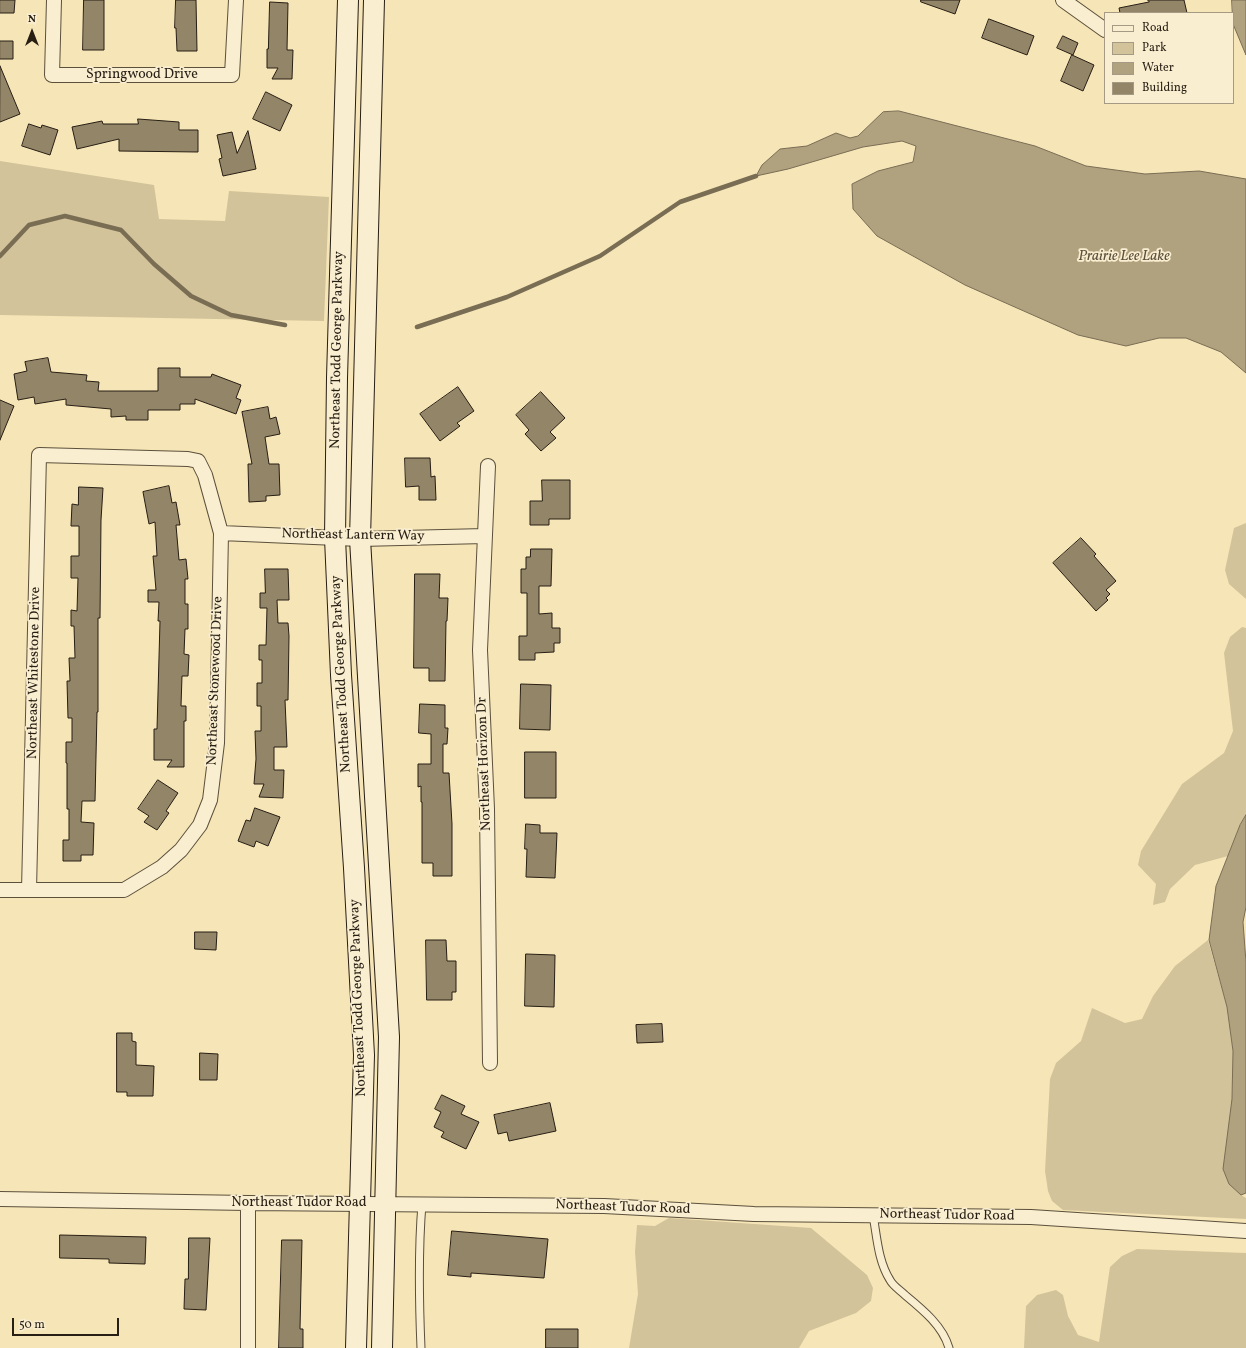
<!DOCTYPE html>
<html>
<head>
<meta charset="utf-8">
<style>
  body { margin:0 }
  #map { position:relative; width:1246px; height:1348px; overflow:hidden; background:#f6e5b6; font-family:Vollkorn,serif }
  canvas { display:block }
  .legend { position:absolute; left:1104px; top:12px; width:130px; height:92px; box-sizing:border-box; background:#f9eed0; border:1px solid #a59b85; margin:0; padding:5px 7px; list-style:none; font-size:12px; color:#271e14 }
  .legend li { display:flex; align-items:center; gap:8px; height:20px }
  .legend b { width:20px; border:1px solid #a59b85 }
  .north { position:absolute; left:12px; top:12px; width:40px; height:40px; -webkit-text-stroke:3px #f9eed0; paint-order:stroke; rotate:0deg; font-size:11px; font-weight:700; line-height:16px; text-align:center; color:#271e14 }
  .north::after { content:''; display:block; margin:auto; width:14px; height:18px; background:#271e14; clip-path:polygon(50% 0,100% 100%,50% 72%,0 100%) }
  .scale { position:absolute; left:12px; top:1318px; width:107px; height:18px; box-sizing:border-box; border:2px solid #271e14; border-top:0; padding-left:5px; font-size:12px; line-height:14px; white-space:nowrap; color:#271e14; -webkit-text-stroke:3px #f9eed0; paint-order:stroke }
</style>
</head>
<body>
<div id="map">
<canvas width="1246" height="1348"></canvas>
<ul class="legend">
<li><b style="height:5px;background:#f9eed0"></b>Road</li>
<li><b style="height:11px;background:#d3c39a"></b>Park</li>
<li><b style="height:11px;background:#b0a17f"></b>Water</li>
<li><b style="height:11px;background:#938568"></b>Building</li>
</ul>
<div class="north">N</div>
<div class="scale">50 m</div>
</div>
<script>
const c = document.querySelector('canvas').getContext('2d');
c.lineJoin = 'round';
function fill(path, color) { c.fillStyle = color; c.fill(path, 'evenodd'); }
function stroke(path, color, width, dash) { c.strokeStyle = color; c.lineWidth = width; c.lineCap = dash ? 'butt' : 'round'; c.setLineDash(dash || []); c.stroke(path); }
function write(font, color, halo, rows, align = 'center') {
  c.font = font + ' Vollkorn,serif'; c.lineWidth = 3.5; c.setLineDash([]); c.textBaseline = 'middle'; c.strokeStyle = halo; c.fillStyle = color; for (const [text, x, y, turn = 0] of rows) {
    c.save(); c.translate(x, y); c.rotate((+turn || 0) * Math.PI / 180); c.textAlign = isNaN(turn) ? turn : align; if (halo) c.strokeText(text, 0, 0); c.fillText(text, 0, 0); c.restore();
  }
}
fill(new Path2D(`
  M0 161 154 185 159 219 225 221 229 191 329 197 324 321 0 315Z
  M1246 523V599L1229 584 1225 570 1234 528Z
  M1242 627 1246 628V815L1240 825 1228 856 1195 865 1170 889 1165 902 1153 905 1156 884 1138 865 1141 851 1182 784 1224 753 1233 731 1224 653 1230 637Z
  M1208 940 1227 1007 1233 1051 1232 1099 1241 1195 1246 1198V1219L1063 1210 1052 1201 1048 1191 1045 1171 1050 1079 1056 1063 1081 1041 1092 1008 1125 1023 1142 1019 1153 996 1175 966Z
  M669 1218 811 1228 867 1275 873 1288 871 1301 856 1313 809 1331 799 1348H629L638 1294 635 1252 637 1225 655 1226Z
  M1137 1249 1246 1253V1348H1024L1026 1306 1037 1295 1056 1290 1063 1295 1068 1316 1078 1335 1099 1342 1110 1267 1122 1256Z`), '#d3c39a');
const water = new Path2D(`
  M1232 0H1246V55L1233 24Z
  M899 111 1035 146 1086 166 1145 174 1199 171 1246 179V373L1221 352 1186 338H1159L1126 346 1078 335 965 285 877 236 853 209 852 184 878 171 913 162 916 146 902 141 863 147 788 169 756 176 762 165 780 149 807 146 836 133 850 138 858 136 883 112Z
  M1246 815V907L1243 922 1246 962V1193L1241 1195 1229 1184 1223 1169 1232 1099 1233 1051 1227 1007 1209 940 1216 886 1240 825Z`);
fill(water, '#b0a17f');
stroke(water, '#796d54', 1);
stroke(new Path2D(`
  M0 256 29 225 65 216 121 230 154 264 191 296 231 315 285 325
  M417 327 507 297 600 256 680 202 756 176`), '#796d54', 4.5);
const building = new Path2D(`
  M0 0H15L14 13H0Z
  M84 0H104V50H83Z
  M176 0H196L197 51H177L176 28H175Z
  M921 0H960L955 14 921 2Z
  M1148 0H1184L1187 13H1120L1119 8 1149 2Z
  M270 2 288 3 287 50H293L292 79H272L278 68H267V49H268Z
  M989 19 1034 36 1027 55 982 38Z
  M1063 36 1078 43 1073 55 1057 48Z
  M0 41H13V59H0Z
  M1072 55 1094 65 1083 91 1061 81Z
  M0 66 20 114 0 122Z
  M266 92 292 105 280 131 253 119Z
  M138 119 179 122V130H198V152L119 151V139L77 149 72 127 102 121 103 124H138Z
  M29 124 41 128 42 125 58 130 50 155 22 146Z
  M248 131 256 169 223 176 219 159 222 158 217 135 232 132 237 153Z
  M48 358 51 372 87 375 86 381 99 382 98 391H158V368H180V377H211L212 374 241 385 236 398 241 400 236 414 195 399V404H180V410H148V420H126V416L111 417V409L66 405V399L35 404 34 397 18 400 14 374 27 371 25 362Z
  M458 387 474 411 457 423 460 426 440 441 420 414Z
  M541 392 565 418 550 432 556 438 541 451 525 434 529 430 516 415Z
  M0 400 14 406 0 440Z
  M268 407 270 419 276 417 280 434 265 437 269 464H279L280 495 266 496V501L249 502 248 464H252L242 412Z
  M405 458H430L431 477 435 476 436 500H419V486L406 487Z
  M542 480H570V519H549V525H530V501H542Z
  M169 486 172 503 176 502 180 525H176L179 560 186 559 188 579H185V604H188V629H185L184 654 189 655 188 676H182L181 706H186V721H184V767H167L172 760H154V729H157L160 621H158L159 602H148V590H156L153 556H157L155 522 149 524 143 492Z
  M79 487 103 488 101 520 100 618H98V712H97L95 801H82L81 822 94 823 93 855H81V861H63V840H69V809H67V763H66V742H72V718H68L67 681H70L69 658H75L74 626H71V610L77 611 78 578H71V556H79V526H71L72 504 78 505Z
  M1081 538 1096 554 1094 556 1116 581 1106 590 1110 594 1106 598 1108 600 1096 611 1053 563Z
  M531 549H552L551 586H539V614L552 613V628H560V643H554V652L535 653V660H519V636H527V593H521V569H526V557H530Z
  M265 569H288L289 600H277L278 623H288L289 636 288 700H285L287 747H274V770H284L283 798 259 797 264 784H254L256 759 255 731H261V706H257V683H262V660H259V645H266L267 608H260V593H265Z
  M415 574H440L439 598H448L447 621H446L445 681H429V668H414Z
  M521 684 551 685 550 730 520 729Z
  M420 704 445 705V728H448L447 744H443V773H449L452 824V876H433V863H422V802H421V786L418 787V764H431V734L419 733Z
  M525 752H556V798H525Z
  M158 780 178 793 166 811 169 813 157 830 144 822 149 816 138 809Z
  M255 808 280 817 268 846 256 841 254 847 238 841 246 820 250 821Z
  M526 824 540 825V833H557L555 878 526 877 527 849H525Z
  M195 932H217L216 950 195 949Z
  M426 940H446L447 961H456V992H452V1000H427Z
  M526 954 555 955 554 1007 525 1006Z
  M662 1024 663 1042 637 1043 636 1025Z
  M117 1033H132V1041L136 1042V1065L154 1066 153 1096H127V1092H117Z
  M200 1053 218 1054 217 1080H200Z
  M442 1095 465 1106 461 1114 479 1122 466 1149 441 1137 444 1132 434 1127 441 1112 435 1109Z
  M550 1103 556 1131 509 1141 507 1132 498 1134 494 1115Z
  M452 1231 548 1239 544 1278 471 1273V1277L448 1275Z
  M60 1235 146 1237 145 1264 109 1263V1259L60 1258Z
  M189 1238H210L206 1310 184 1309 185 1279H188Z
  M282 1240H302L300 1329H303V1348H279Z
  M546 1329H578V1348H546Z`);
fill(building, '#938568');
stroke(building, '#271e14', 1);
const lane = new Path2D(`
  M873 1215C877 1237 878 1261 890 1280 893 1286 900 1290 905 1295 922 1309 943 1326 949 1348
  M421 1348C419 1300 418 1252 422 1204`);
const street = new Path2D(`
  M54 0 52 75H232L236 0
  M1063 0 1105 30
  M488 466 480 650 487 809 490 1063
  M221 533 360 539 485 536
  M0 890H124L162 867 181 850 200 825 210 800 217 743 221 533 205 475 198 461 188 459 39 455 29 890
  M0 1199 248 1203 604 1206 754 1214 1031 1217 1246 1231
  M248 1348V1203`);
const secondary = new Path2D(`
  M348 0 337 378 335 538 341 675 354 868 364 1055 356 1348
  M374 0 360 539 389 1037 382 1348`);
stroke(lane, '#5b503c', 9);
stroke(street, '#5b503c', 16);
stroke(secondary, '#271e14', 22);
stroke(lane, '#f9eed0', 7);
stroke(street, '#f9eed0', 14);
stroke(secondary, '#f9eed0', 20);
write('14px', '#271e14', '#f9eed0', [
  ["Springwood Drive",142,75],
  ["Northeast Todd George Parkway",338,350,-89],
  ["Northeast Lantern Way",353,536,1],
  ["Northeast Whitestone Drive",35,673,-89],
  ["Northeast Todd George Parkway",342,674,-93],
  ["Northeast Stonewood Drive",216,681,-88],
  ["Northeast Horizon Dr",485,764,-92],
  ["Northeast Todd George Parkway",359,998,-92],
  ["Northeast Tudor Road",299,1203],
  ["Northeast Tudor Road",623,1208,2],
  ["Northeast Tudor Road",947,1216,1]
]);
write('italic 15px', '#5e523f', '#f9eed0', [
  ["Prairie Lee Lake",1124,257]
]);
</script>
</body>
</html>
